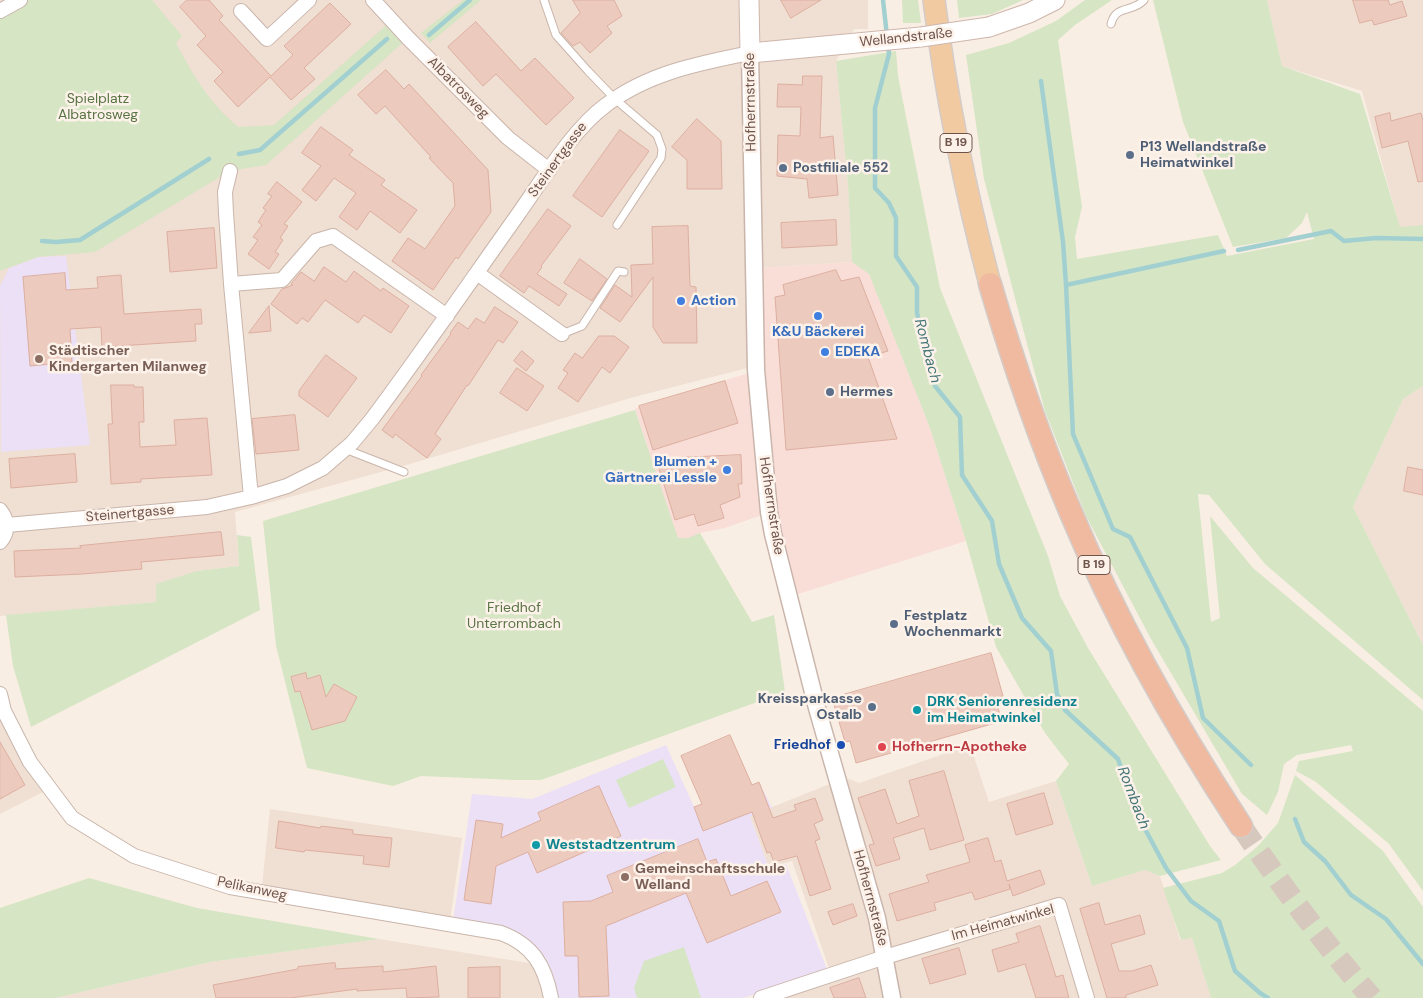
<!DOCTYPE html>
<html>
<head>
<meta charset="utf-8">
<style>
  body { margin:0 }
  canvas { display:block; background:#f9eee3 }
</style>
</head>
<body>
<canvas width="1423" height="998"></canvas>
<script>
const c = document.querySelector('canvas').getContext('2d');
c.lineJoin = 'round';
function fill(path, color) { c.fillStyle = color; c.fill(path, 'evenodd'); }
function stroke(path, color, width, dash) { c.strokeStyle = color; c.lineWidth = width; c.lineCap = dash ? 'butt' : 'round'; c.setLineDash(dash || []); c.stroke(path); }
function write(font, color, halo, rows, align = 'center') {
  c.font = font + ' "DM Sans",sans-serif'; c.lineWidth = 5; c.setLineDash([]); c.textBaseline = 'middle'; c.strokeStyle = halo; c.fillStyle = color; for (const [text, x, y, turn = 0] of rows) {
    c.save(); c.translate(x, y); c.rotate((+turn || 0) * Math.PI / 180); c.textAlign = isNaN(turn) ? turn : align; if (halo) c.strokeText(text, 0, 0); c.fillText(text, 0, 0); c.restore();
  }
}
fill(new Path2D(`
  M0 0H868V29H854L836 61 848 185 852 262 759 268 763 364 634 397 410 464 235 512 239 566 197 571 156 602 0 616Z
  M1267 0H1423V225L1400 228 1362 91 1282 66Z
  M1423 386V645L1353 507 1403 399Z
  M0 708 27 765 43 792 0 814Z
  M970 745 989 802 1056 781 1092 886 1145 870 1160 876 1180 940 1192 938 1211 998H771L832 977 792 861 769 868 750 816 827 785 849 779 859 783Z
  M270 809 462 838 450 920 262 886Z
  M379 939 529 963 545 979 547 998H56L210 962Z`), '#f0dfd3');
fill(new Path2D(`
  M852 262 869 273 930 428 966 541 795 595 773 511 763 364 759 268Z
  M749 373 762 515 725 528 700 533 688 539H678L635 410 639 406Z`), '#f9ded8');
fill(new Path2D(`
  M66 256 90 445 1 452 0 286 9 268 38 257Z
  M666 745 694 807 759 782 772 808 750 817 769 868 786 864 828 972 743 998H555L535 950 453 921 472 794 532 799Z`), '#ebe0f6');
fill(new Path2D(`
  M20 0H152L182 36 176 43C194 77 209 102 238 127L274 125 392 20 408 38 266 165 230 171 95 252 38 257 0 271V11Z
  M463 0H481L430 43 421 33Z
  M902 0H918L921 23H903Z
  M957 0H1023L992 14 959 18Z
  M1085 0H1112L1075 25 1058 40 1082 207 1075 237 1077 259 1218 235 1227 256 1314 239 1307 212 1302 223 1286 238 1233 247 1183 122 1153 0H1267L1282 66 1360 94 1400 227 1423 225V386L1403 399 1353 507 1423 645V700L1265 564 1209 495 1198 494 1211 622 1220 618 1210 516 1253 568 1423 711V891L1389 844 1316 782 1296 771 1299 761 1353 751 1351 745 1297 755 1284 764 1278 792 1267 815 1242 794 1151 639 1086 516 1045 411 1022 325 984 179 966 55 1009 43 1056 21Z
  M896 51 898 76 940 288 1048 556 1060 596 1088 648 1210 846 1221 860 1160 876 1145 870 1092 886 1056 781 1069 764 1045 733 996 647 966 541 930 428 869 274 852 262 848 185 836 61Z
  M635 410 678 538H688L700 533 752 622 774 615 785 692 541 780H514L421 776 393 786 307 768 276 646 263 521Z
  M237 535 251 537 260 610 31 727 13 666 6 615 156 602V584L197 571 239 566Z
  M663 759 676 787 629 808 616 780Z
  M1295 775 1383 851 1423 907V998H1211L1192 938 1181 940 1163 888 1222 873 1235 865 1258 846 1278 823Z
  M89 878 197 908 379 939 210 962 56 998H0V908Z
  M684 947 701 998H637L634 988 644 961Z`), '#d6e5c4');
stroke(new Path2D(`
  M883 0 887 36
  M429 35 470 0
  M888 44 889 54 875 108V188L889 203 896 218V256L917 287V313L935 386 960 417 962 475 992 521 999 564 1022 618 1051 651 1057 694 1065 710 1118 759 1139 818 1166 868 1191 901 1219 921 1235 971 1260 993 1268 998
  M1041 81 1063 242 1066 285 1073 434 1113 529 1130 537 1187 648 1203 718 1251 765
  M239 154 260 150 387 39
  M42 241 56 242 80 240 209 159
  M1238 250 1331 231 1344 241 1376 238 1423 239
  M1066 285 1224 251
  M1295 819 1304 842 1325 861 1351 895 1386 919 1423 964`), '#a2d0d1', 4.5);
const building = new Path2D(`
  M187 0H209L223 16 219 20 271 76 293 55 284 46 330 3 351 24 304 68 315 79 291 100 270 77 238 107 214 81 223 72 197 45 206 36 180 7Z
  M573 0H614L622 16 607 26 612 33 590 53 580 42 573 46 561 33 580 13Z
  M781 0H821L791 18Z
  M1353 0H1388L1390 5 1402 1 1407 16 1374 25 1372 20 1360 23Z
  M476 22 521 71 535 58 574 98 546 125 496 74 483 86 448 47Z
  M386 70 404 89 409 84 488 170 491 212 458 259 456 257 433 290 392 261 408 238 425 249 455 206 453 183 429 158 431 157 385 106 376 114 358 95Z
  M803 76H822L820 138 833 136 838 195 809 198 807 179 777 176 778 135 800 136 801 107H777L778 84 802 85Z
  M1390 113 1391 121 1421 113 1423 120V181L1418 182 1408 141 1382 148 1375 117Z
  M697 119 721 141 722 189H687V160L672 147Z
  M321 127 353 150 349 155 385 180 381 185 417 210 400 233 370 211 357 230 339 217 356 193 334 178 316 201 302 190 321 166 302 153Z
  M620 130 649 151 602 217 573 196Z
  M277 182 302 202 284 224 288 226 280 238 283 240 275 252 279 254 269 269 248 254 258 240 253 237 262 225 258 222 266 210 263 208 272 196 268 194Z
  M548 209 571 226 541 266 542 267 537 274 567 294 559 306 529 286 524 293 500 276Z
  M836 220 837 245 782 248 781 223Z
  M688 226 690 286 696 287 697 343H663L653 327V277L620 322 600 308 615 285 632 297 631 265 653 264 652 227Z
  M214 228 217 268 170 272 167 232Z
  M580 259 607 279 592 301 564 283Z
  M324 267 346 282 354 271 381 291 383 288 409 306 391 333 364 315 358 323 325 300 308 322 302 318 297 324 271 304 282 289 293 285 291 284 301 272 314 281Z
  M836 270 841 281 859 277 888 351 868 357 897 439 786 450 775 297 785 295 783 285Z
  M65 273 66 290 98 288 97 277 121 275 124 314 201 309 202 324H195L196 341 102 347 101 327 70 329 72 362 30 366 23 277Z
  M269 306 271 331 249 333Z
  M495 307 518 322 503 343 498 340 468 386 467 385 435 434 441 439 427 458 395 434 393 438 382 430 422 376 421 375 451 334 450 333 458 322 468 329 476 318 484 323Z
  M599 336H614L629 347 610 373 602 367 578 402 558 388 568 373 563 370 575 353 582 358Z
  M522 351 534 361 526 371 514 361Z
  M326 355 357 378 328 417 299 396V391Z
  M517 368 544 386 527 411 500 393Z
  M725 381 738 423 653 450 639 406Z
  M111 385H134V387H143L144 422H139L140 447 176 445 174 420 207 418 212 475 141 479V482L111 484 108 424H112Z
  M295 415 299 450 256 454 252 419Z
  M75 454 77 482 11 488 9 459Z
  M741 455 742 484H738L740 497 720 505 724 518 698 526 694 514 675 520 656 459Z
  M1408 467 1423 470V495L1404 491Z
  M221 532 224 555 141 562 142 569 83 574 15 577 14 551 81 548 80 546Z
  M991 653 1003 696 995 698 1002 721 856 763 850 741 845 742 832 698Z
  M306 673 307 679 320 675 326 697 334 684 357 697 345 721 312 730 300 691 295 692 291 677Z
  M730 735 752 785 759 782 773 818 796 810 794 805 815 798 823 820 814 824 820 839 815 841 831 889 810 896 797 856 774 862 770 852 767 853 752 812 703 831 694 807 702 804 681 756Z
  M0 742 25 785 0 799Z
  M944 771 964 840 930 850 924 828 893 838 900 859 876 866 869 845 874 844 858 798 885 789 897 824 919 816 909 781Z
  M599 786 621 836 537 873 528 852 496 866 491 904 464 900 476 820 503 824 501 838 541 820 538 813Z
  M1044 793 1053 824 1016 835 1007 804Z
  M279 821 320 828 321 826 353 830V834L392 838 389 867 363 864 364 856 305 850 304 852 276 848Z
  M988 838 995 862 1001 860 1007 881 1040 870 1045 884 1013 896 1009 884 1010 889 975 900 972 892 934 903 936 910 897 921 889 894 929 882 926 875 970 862 965 845Z
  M698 839 707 862 716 859 731 896 767 881 781 912 707 943 686 893 606 926 609 996 579 997 578 956H565L563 902 591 901 613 892 607 876Z
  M1099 903 1105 925 1140 915 1145 934 1111 944 1119 971H1132L1151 965 1158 985 1126 995V998H1107L1080 909Z
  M853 904 857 916 833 925 828 912Z
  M1040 926 1056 977 1063 975 1069 998H1036L1025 964 998 972 992 950 1019 942 1016 934Z
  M959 948 966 974 930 984 922 959Z
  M335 963 336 969 383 966V972L436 966 439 997 407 998 406 988 357 991V989L290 998H216L213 985 298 969V967Z
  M500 967V998H468V968Z
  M859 978 866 998H834L830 988Z`);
fill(building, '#eccabe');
stroke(building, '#ddafa0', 1);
stroke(new Path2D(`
  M1241 826C1282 886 1324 944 1372 998`), '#d6c8bd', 22, [22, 11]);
const service = new Path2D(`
  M544 0 556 35 588 71 615 99 657 135 662 149 661 158 617 225
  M1111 24C1116 4 1133 13 1144 0
  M562 334 582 326 618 271 624 272
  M345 449 404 472`);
const minor = new Path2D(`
  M373 0 408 38 508 138 549 170
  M0 11 20 0
  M241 11 267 39 309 0
  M230 171 225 192 226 213 231 284 251 497
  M477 273 562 334
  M231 284 282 280 316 241 333 236 447 316
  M0 510C8 520 9 532 0 542
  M7 525 207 507 251 497 287 486 323 468 352 443 372 419C422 352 470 282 519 213 543 179 573 129 606 105 648 73 700 63 750 53
  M0 694 4 711 30 762 72 818 134 856 230 887 501 933C533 945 545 966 551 998
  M761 998 885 957 1059 905 1087 998`);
const tertiary = new Path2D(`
  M750 53 756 370 769 512 773 534 817 708 877 918 892 998`);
const secondary = new Path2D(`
  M749 0 750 53 921 37
  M989 27 1029 13 1055 0`);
const primary = new Path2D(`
  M934 0C946 96 965 190 990 284`);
const trunk = new Path2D(`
  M990 284C1013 362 1039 438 1071 513 1117 623 1176 727 1241 826`);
stroke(service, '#c9b5ab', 9);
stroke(minor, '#c9b5ab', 16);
stroke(tertiary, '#c9b5ab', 19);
stroke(secondary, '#ceb6ac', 21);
stroke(primary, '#d4ccc9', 24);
stroke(trunk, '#d4ccc9', 25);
stroke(service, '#fff', 7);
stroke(minor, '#fff', 14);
stroke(tertiary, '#fff', 16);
stroke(secondary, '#fff', 19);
stroke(primary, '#f2caa2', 21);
stroke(trunk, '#f0baa1', 22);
const secondaryBridge = new Path2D(`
  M921 37 989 27`);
stroke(secondaryBridge, '#ceb6ac', 21, []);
stroke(secondaryBridge, '#fff', 19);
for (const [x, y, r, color] of [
  [1130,155,5,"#5c6f8a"],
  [783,168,5,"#5c6f8a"],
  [681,301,5,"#3f7fe0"],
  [818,316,5,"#3f7fe0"],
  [825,352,5,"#3f7fe0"],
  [39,359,5,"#8d6e63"],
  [830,392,5,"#5c6f8a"],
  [727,470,5,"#3f7fe0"],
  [894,624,5,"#5c6f8a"],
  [872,707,5,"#5c6f8a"],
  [917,710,5,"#0f9aa8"],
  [841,745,5,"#1a4fb4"],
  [882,747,5,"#e0444e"],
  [536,845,5,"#0f9aa8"],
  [625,877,5,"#8d6e63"]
]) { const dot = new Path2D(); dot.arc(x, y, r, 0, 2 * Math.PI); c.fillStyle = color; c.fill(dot); stroke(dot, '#fdf2e9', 2); }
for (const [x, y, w] of [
  [956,143,32],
  [1094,565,32]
]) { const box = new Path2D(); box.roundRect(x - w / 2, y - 9.5, w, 19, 4); c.fillStyle = '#fdf2e9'; c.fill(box); stroke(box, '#6f544c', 1); }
write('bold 12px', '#6f544c', null, [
  ["B 19",956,143],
  ["B 19",1094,565]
]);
write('14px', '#6f544c', '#fdf2e9', [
  ["Wellandstraße",906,38,-6],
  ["Albatrosweg",458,88,45],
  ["Hofherrnstraße",751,102,-91],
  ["Steinertgasse",558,160,-54],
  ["Hofherrnstraße",771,506,81],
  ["Steinertgasse",130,514,-5],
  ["Pelikanweg",252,889,12],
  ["Hofherrnstraße",870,898,75],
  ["Im Heimatwinkel",1003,923,-15]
]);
write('14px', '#597445', '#fdf2e9', [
  ["Spielplatz",98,99],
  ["Albatrosweg",98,115],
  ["Friedhof",514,608],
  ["Unterrombach",514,624]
]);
write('bold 14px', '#4e5e75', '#fdf2e9', [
  ["P13 Wellandstraße",1140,147],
  ["Heimatwinkel",1140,163],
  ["Postfiliale 552",793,168],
  ["Hermes",840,392],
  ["Festplatz",904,616],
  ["Wochenmarkt",904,632],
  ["Kreissparkasse",862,699,"right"],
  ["Ostalb",862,715,"right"]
], 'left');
write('bold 14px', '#366cbe', '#fdf2e9', [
  ["Action",691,301],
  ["K&U Bäckerei",818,332,"center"],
  ["EDEKA",835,352],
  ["Blumen +",717,462,"right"],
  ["Gärtnerei Lessle",717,478,"right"]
], 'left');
write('bold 14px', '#785e54', '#fdf2e9', [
  ["Städtischer",49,351],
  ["Kindergarten Milanweg",49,367],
  ["Gemeinschaftsschule",635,869],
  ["Welland",635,885]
], 'left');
write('bold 14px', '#0d838f', '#fdf2e9', [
  ["DRK Seniorenresidenz",927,702],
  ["im Heimatwinkel",927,718],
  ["Weststadtzentrum",546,845]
], 'left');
write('bold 14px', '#164399', '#fdf2e9', [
  ["Friedhof",831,745]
], 'right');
write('bold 14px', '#be3a42', '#fdf2e9', [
  ["Hofherrn-Apotheke",892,747]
], 'left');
write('italic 15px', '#45777a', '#fdf2e9', [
  ["Rombach",927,351,75],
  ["Rombach",1133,798,69]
]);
</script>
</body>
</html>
